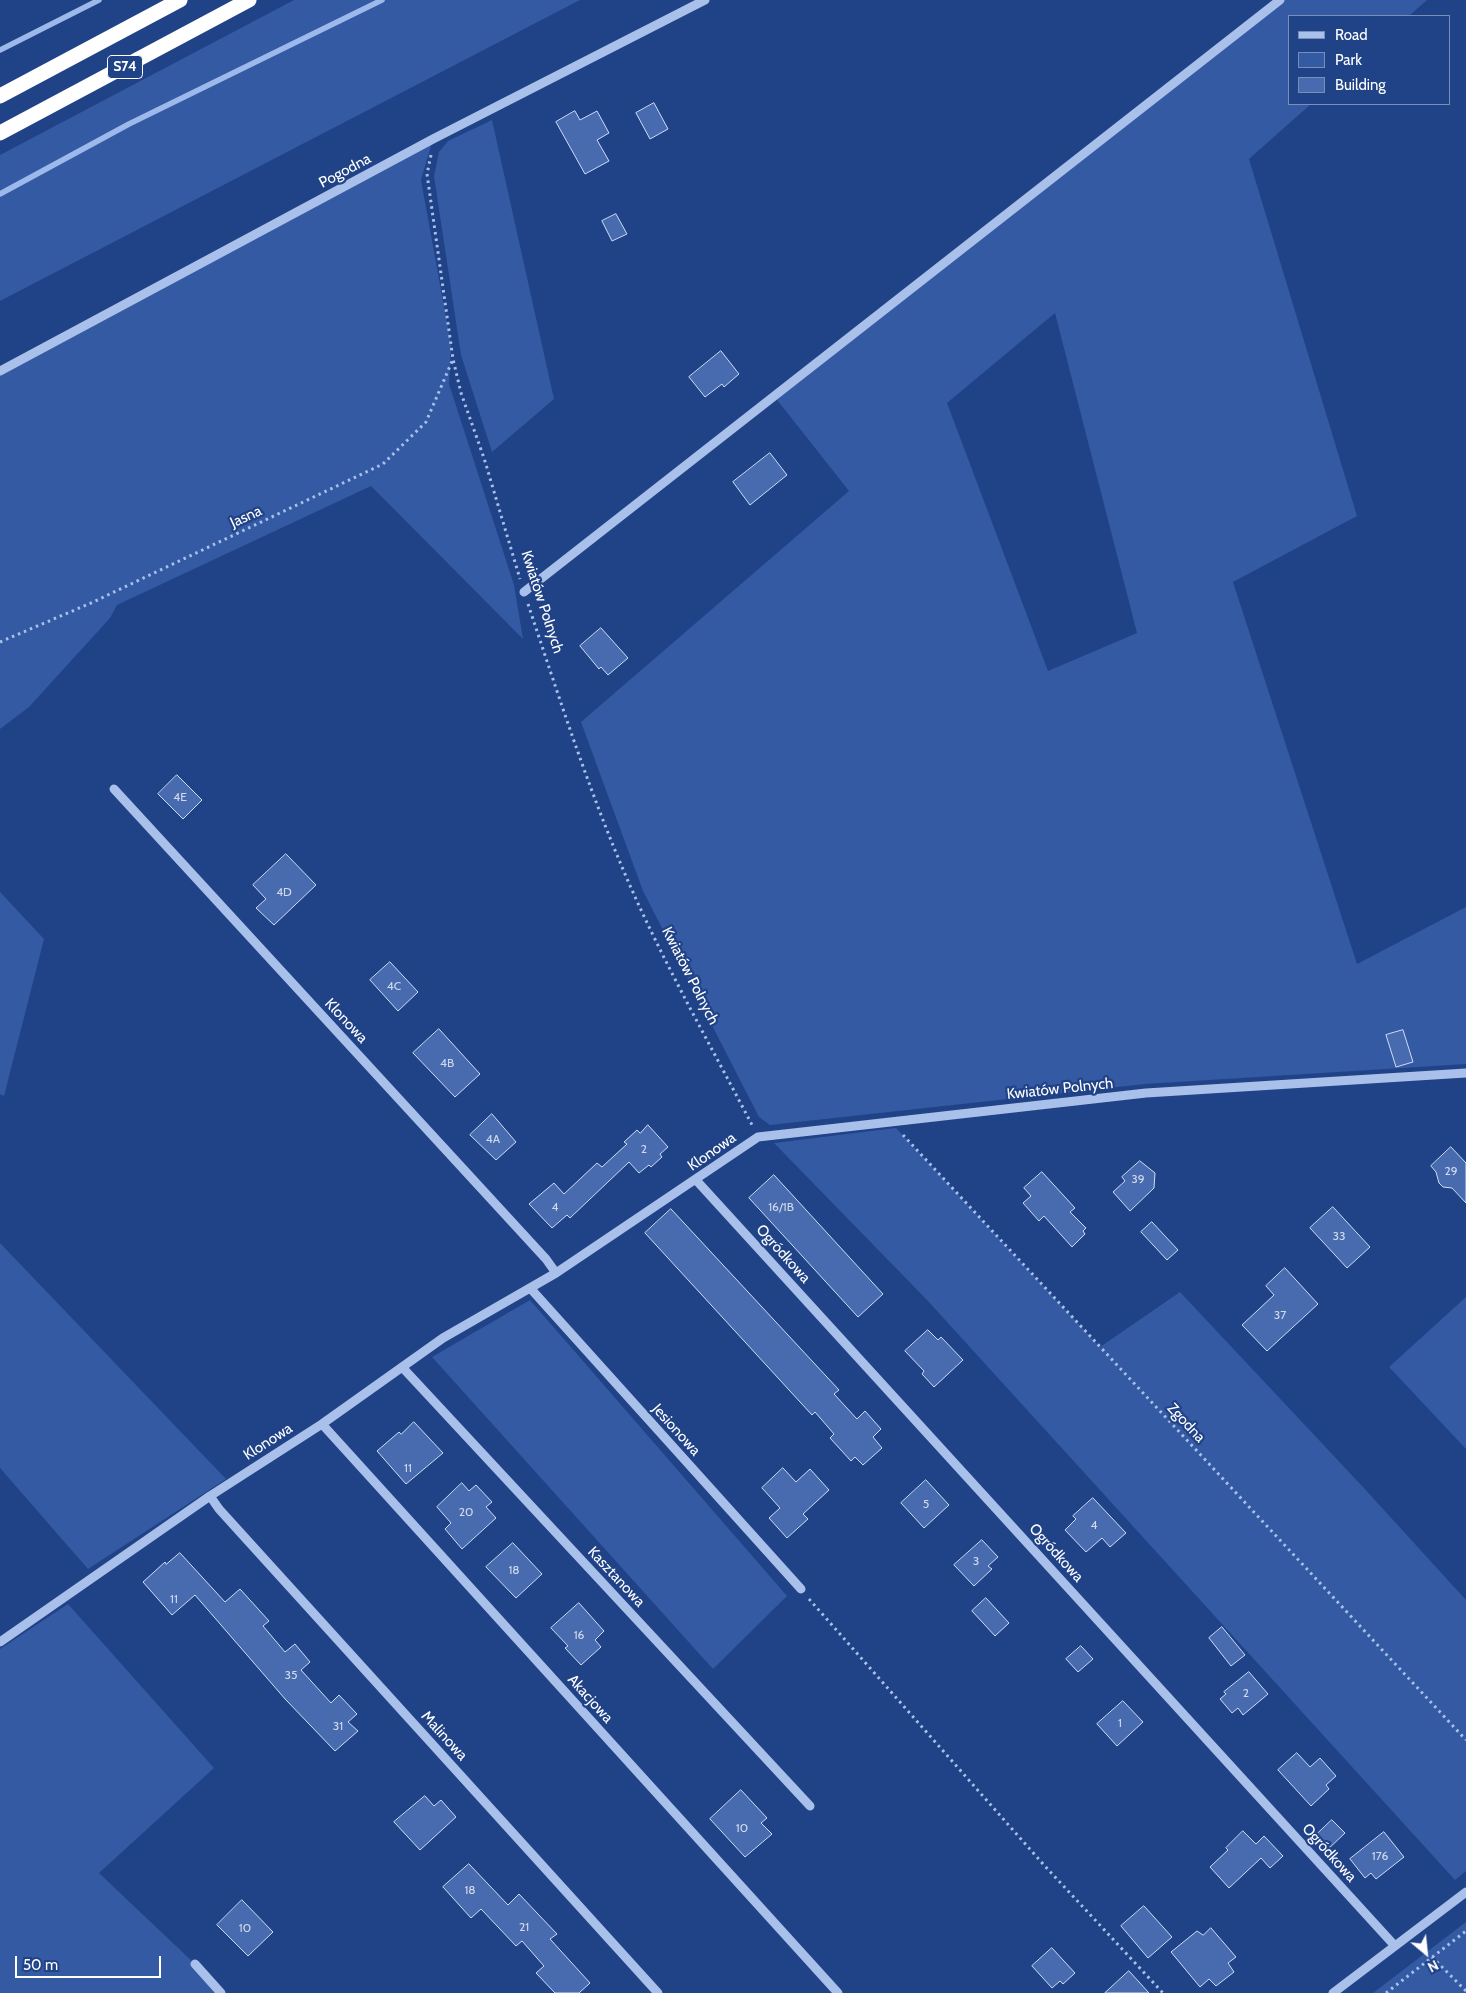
<!DOCTYPE html>
<html>
<head>
<meta charset="utf-8">
<style>
  body { margin:0 }
  #map { position:relative; width:1466px; height:1993px; overflow:hidden; background:#204287; font-family:Cabin,sans-serif }
  canvas { display:block }
  .legend { position:absolute; left:1288px; top:15px; width:162px; height:90px; box-sizing:border-box; background:#204287; border:1px solid #798eb7; margin:0; padding:6px 9px; list-style:none; font-size:15px; color:#fff }
  .legend li { display:flex; align-items:center; gap:10px; height:25px }
  .legend b { width:25px; border:1px solid #798eb7 }
  .north { position:absolute; left:1401px; top:1928px; width:50px; height:50px; -webkit-text-stroke:4px #204287; paint-order:stroke; rotate:152deg; font-size:14px; font-weight:700; line-height:20px; text-align:center; color:#fff }
  .north::after { content:''; display:block; margin:auto; width:18px; height:22px; background:#fff; clip-path:polygon(50% 0,100% 100%,50% 72%,0 100%) }
  .scale { position:absolute; left:15px; top:1956px; width:146px; height:22px; box-sizing:border-box; border:2px solid #fff; border-top:0; padding-left:6px; font-size:15px; line-height:18px; white-space:nowrap; color:#fff; -webkit-text-stroke:4px #204287; paint-order:stroke }
</style>
</head>
<body>
<div id="map">
<canvas width="1466" height="1993"></canvas>
<ul class="legend">
<li><b style="height:6px;background:#a9c0ea"></b>Road</li>
<li><b style="height:14px;background:#345aa4"></b>Park</li>
<li><b style="height:14px;background:#486baf"></b>Building</li>
</ul>
<div class="north">N</div>
<div class="scale">50 m</div>
</div>
<script>
const c = document.querySelector('canvas').getContext('2d');
c.lineJoin = 'round';
function fill(path, color) { c.fillStyle = color; c.fill(path, 'evenodd'); }
function stroke(path, color, width, dash) { c.strokeStyle = color; c.lineWidth = width; c.lineCap = dash ? 'butt' : 'round'; c.setLineDash(dash || []); c.stroke(path); }
function write(font, color, halo, rows, align = 'center') {
  c.font = font + ' Cabin,sans-serif'; c.lineWidth = 4.5; c.setLineDash([]); c.textBaseline = 'middle'; c.strokeStyle = halo; c.fillStyle = color; for (const [text, x, y, turn = 0] of rows) {
    c.save(); c.translate(x, y); c.rotate((+turn || 0) * Math.PI / 180); c.textAlign = isNaN(turn) ? turn : align; if (halo) c.strokeText(text, 0, 0); c.fillText(text, 0, 0); c.restore();
  }
}
fill(new Path2D(`
  M294 0H580L0 301V155Z
  M1280 0H1427L1409 16H1290V104H1311L1249 159 1357 516 1233 582 1357 964 1466 907V1064L1145 1084 770 1125 759 1117 643 891 581 722 849 491 774 396ZM1055 313 1137 633 1048 671 947 403Z
  M492 120 554 399 492 452 461 355 434 176 439 152 448 141Z
  M433 139 421 180 451 345 449 384 514 585 523 639 371 486 117 605 110 618 29 707 0 729V371Z
  M0 892 44 939 4 1096 0 1094Z
  M896 1128 1100 1347 1180 1292 1363 1487 1466 1600V1871L1455 1880 927 1300 774 1143Z
  M0 1243 226 1479 88 1569 0 1468Z
  M1466 1297V1449L1389 1367Z
  M530 1300 787 1596 713 1669 432 1357Z
  M68 1604 214 1768 99 1873 195 1964 221 1993H0V1649Z
  M1466 1922V1993H1373Z`), '#345aa4');
stroke(new Path2D(`
  M0 50 99 0
  M0 194 129 124 382 0`), '#9db9eb', 5.5);
const building = new Path2D(`
  M654 103 668 129 650 139 636 113Z
  M575 111 580 120 597 111 609 133 597 140 609 161 585 174 556 122Z
  M616 214 627 234 612 241 602 221Z
  M721 351 739 374 724 387 722 384 705 397 689 377Z
  M770 453 787 475 750 505 733 482Z
  M601 628 628 658 608 675 601 667 599 669 580 646Z
  M177 775 202 800 183 819 158 794Z
  M286 854 316 885 274 925 256 908 266 899 253 885Z
  M390 962 418 992 398 1011 370 980Z
  M439 1029 480 1074 455 1097 413 1053Z
  M1403 1030 1413 1062 1396 1067 1386 1035Z
  M492 1114 516 1142 496 1160 470 1135Z
  M648 1125 668 1147 660 1154 662 1157 651 1167 649 1165 639 1173 629 1162 570 1218 567 1215 552 1228 529 1204 554 1183 564 1194 597 1163 602 1167 627 1144 624 1142 637 1130 640 1133Z
  M1451 1147 1466 1163V1203L1452 1188 1443 1187 1439 1183 1436 1172 1431 1166Z
  M1140 1161 1155 1173 1154 1188 1130 1211 1113 1192 1125 1181 1122 1177Z
  M1042 1172 1075 1208 1070 1212 1086 1228 1083 1231 1085 1234 1072 1247 1044 1216 1039 1221 1023 1203 1031 1196 1024 1188Z
  M774 1175 883 1294 858 1317 749 1198Z
  M1333 1207 1370 1247 1347 1268 1310 1228Z
  M671 1209 839 1390 834 1394 857 1419 865 1411 881 1429 873 1437 882 1448 863 1465 855 1457 851 1461 830 1438 834 1434 815 1412 812 1415 645 1233Z
  M1152 1222 1178 1250 1167 1260 1141 1232Z
  M1285 1268 1318 1304 1267 1351 1242 1325 1274 1295 1266 1286Z
  M928 1330 938 1340 941 1337 963 1360 934 1387 922 1374 924 1371 905 1351Z
  M414 1422 443 1453 406 1484 377 1451 399 1432 401 1434Z
  M783 1468 796 1482 810 1469 829 1490 803 1514 808 1519 787 1538 769 1518 780 1508 762 1488Z
  M926 1480 949 1505 924 1528 901 1503Z
  M462 1483 469 1491 476 1485 492 1502 486 1507 496 1518 462 1549 445 1529 451 1523 437 1507Z
  M1093 1498 1126 1533 1110 1547 1102 1538 1086 1552 1065 1530 1076 1519 1073 1516Z
  M982 1540 998 1557 988 1566 992 1569 974 1586 954 1565Z
  M513 1543 542 1574 516 1598 486 1567Z
  M180 1553 225 1602 240 1589 269 1621 263 1626 285 1652 295 1644 310 1662 301 1670 331 1703 339 1695 357 1714 348 1722 358 1731 335 1751 286 1700 195 1595 172 1615 143 1582 165 1562 166 1564Z
  M986 1598 1009 1623 995 1636 972 1611Z
  M579 1603 604 1631 595 1640 601 1647 581 1665 565 1648 568 1646 551 1628Z
  M1222 1627 1245 1655 1231 1666 1209 1638Z
  M1081 1646 1093 1659 1078 1672 1066 1659Z
  M1249 1672 1268 1694 1243 1715 1238 1708 1232 1713 1220 1699 1226 1694 1224 1692Z
  M1123 1701 1143 1722 1117 1746 1097 1724Z
  M1297 1753 1310 1767 1320 1758 1336 1776 1326 1785 1329 1789 1311 1806 1278 1770Z
  M741 1790 767 1818 761 1823 772 1834 745 1857 710 1819Z
  M425 1796 434 1806 441 1800 456 1817 420 1850 394 1822Z
  M1332 1820 1345 1833 1325 1852 1313 1838Z
  M1243 1831 1256 1844 1264 1836 1283 1856 1270 1868 1261 1858 1229 1888 1210 1867 1228 1850 1226 1848Z
  M1384 1832 1404 1857 1376 1879 1371 1873 1365 1878 1350 1859Z
  M469 1864 508 1905 519 1894 557 1934 550 1939 590 1983 579 1993H555L536 1973 544 1966 522 1941 516 1946 481 1909 471 1918 443 1887Z
  M242 1900 273 1932 248 1956 217 1925Z
  M1144 1906 1172 1937 1148 1958 1121 1926Z
  M1211 1928 1236 1957 1228 1963 1234 1972 1216 1986 1209 1979 1200 1987 1171 1952 1197 1931 1203 1935Z
  M1052 1948 1075 1973 1063 1984 1060 1981 1052 1988 1032 1966Z
  M1129 1971 1149 1993H1105Z`);
fill(building, '#486baf');
stroke(building, '#cedcf7', 1);
stroke(new Path2D(`
  M431 155 427 174 453 359 461 393 484 458 520 579
  M528 604C561 703 593 804 636 899 671 976 713 1050 752 1125
  M0 642 91 603 383 464 426 422 453 359
  M903 1135 1466 1740
  M809 1599 1043 1864 1163 1993
  M1432 1957 1466 1991
  M1386 1993 1466 1931`), '#a9c0ea', 3, [2.5, 4]);
stroke(new Path2D(`
  M0 371 433 139 705 0
  M524 592 1280 0
  M114 789 546 1259 556 1273
  M696 1180 1395 1946
  M531 1289 801 1589
  M402 1367 810 1806
  M322 1424 838 1993
  M210 1496 219 1509 658 1993
  M0 1642 210 1496 322 1424 443 1338 556 1273 758 1137 1146 1093 1466 1073
  M195 1964 221 1993
  M1333 1993 1466 1892`), '#a9c0ea', 9);
stroke(new Path2D(`
  M0 96 180 0
  M0 133 249 0`), '#fff', 15);
write('12px', '#d1daeb', null, [
  ["4E",180,797],
  ["4D",284,892],
  ["4C",394,986],
  ["4B",447,1063],
  ["4A",493,1139],
  ["2",644,1149],
  ["29",1451,1171],
  ["39",1138,1179],
  ["4",555,1207],
  ["16/1B",781,1207],
  ["33",1339,1236],
  ["37",1280,1315],
  ["11",408,1468],
  ["5",926,1504],
  ["20",466,1512],
  ["4",1094,1525],
  ["3",976,1561],
  ["18",514,1570],
  ["11",174,1599],
  ["16",579,1635],
  ["35",291,1675],
  ["2",1246,1693],
  ["1",1120,1723],
  ["31",338,1726],
  ["10",742,1828],
  ["176",1380,1856],
  ["18",470,1890],
  ["21",524,1927],
  ["10",245,1928]
]);
for (const [x, y, w] of [
  [125,67,35]
]) { const box = new Path2D(); box.roundRect(x - w / 2, y - 11.5, w, 23, 4); c.fillStyle = '#204287'; c.fill(box); stroke(box, '#fff', 1); }
write('bold 14px', '#fff', null, [
  ["S74",125,67]
]);
write('15px', '#fff', '#204287', [
  ["Pogodna",345,171,-28],
  ["Jasna",246,517,-25],
  ["Kwiatów Polnych",542,602,72],
  ["Kwiatów Polnych",690,976,63],
  ["Klonowa",346,1021,47],
  ["Kwiatów Polnych",1060,1089,-6],
  ["Klonowa",712,1152,-35],
  ["Ogródkowa",783,1254,48],
  ["Zgodna",1186,1423,47],
  ["Jesionowa",676,1430,48],
  ["Klonowa",268,1442,-33],
  ["Ogródkowa",1056,1553,48],
  ["Kasztanowa",616,1577,47],
  ["Akacjowa",590,1699,48],
  ["Malinowa",444,1736,48],
  ["Ogródkowa",1329,1853,48]
]);
</script>
</body>
</html>
